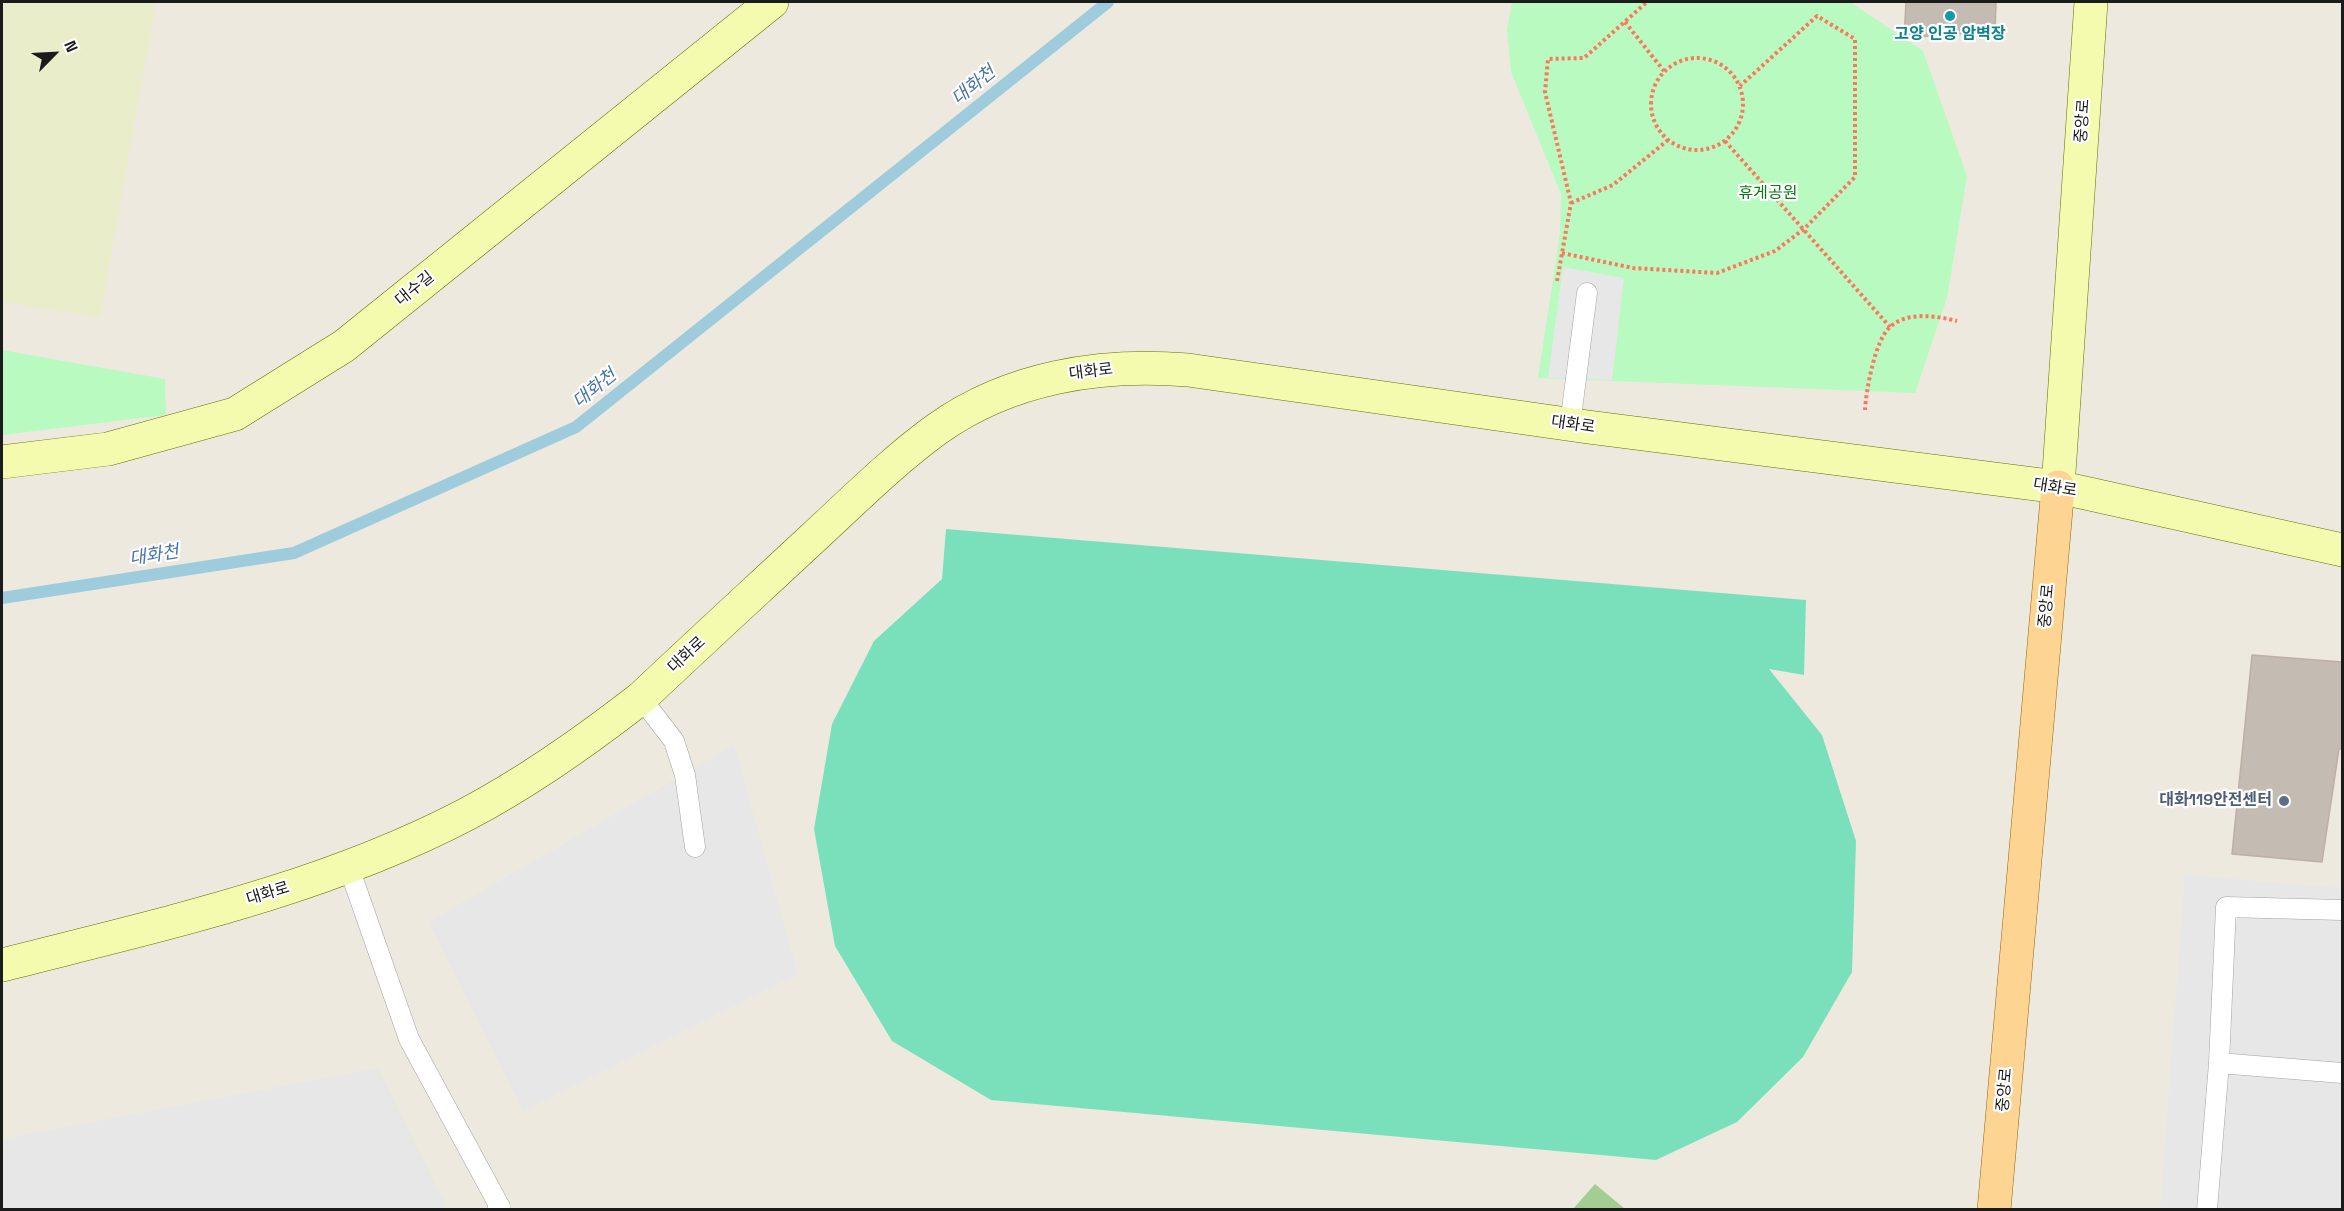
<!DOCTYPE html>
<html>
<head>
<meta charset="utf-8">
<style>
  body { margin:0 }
  #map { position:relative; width:2344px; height:1211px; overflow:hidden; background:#ede9df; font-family:"Space Grotesk",sans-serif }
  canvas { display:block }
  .frame { position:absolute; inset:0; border:3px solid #1b1b1b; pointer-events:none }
  .north { position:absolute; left:24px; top:24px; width:60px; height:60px; -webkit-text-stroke:4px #fff; paint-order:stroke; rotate:66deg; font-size:16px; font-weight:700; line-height:24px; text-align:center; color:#1b1b1b }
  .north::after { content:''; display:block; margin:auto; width:21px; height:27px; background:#1b1b1b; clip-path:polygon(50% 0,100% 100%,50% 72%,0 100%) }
</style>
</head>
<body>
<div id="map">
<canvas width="2344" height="1211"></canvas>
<div class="frame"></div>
<div class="north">N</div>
</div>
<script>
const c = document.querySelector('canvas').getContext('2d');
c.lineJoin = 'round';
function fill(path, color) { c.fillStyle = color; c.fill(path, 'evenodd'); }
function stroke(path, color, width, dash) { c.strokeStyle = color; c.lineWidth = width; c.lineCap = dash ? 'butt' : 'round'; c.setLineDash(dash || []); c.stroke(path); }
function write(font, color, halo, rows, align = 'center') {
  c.font = font + ' "Space Grotesk","Noto Sans KR",sans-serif'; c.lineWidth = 4.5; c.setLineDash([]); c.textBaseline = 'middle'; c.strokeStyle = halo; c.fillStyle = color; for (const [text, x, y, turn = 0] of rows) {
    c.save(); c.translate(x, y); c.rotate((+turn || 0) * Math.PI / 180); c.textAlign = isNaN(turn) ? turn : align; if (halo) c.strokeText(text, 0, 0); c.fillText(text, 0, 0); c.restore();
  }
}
fill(new Path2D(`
  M2 2H156L100 317 2 302Z`), '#e9edc9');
fill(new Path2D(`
  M1595 1184 1625 1209H1573Z`), '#a2ce93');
fill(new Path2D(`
  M1512 2H1850L1923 51 1967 176 1947 298 1915 393 1538 378 1560 233 1561 194 1511 72 1507 29Z
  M2 350 165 379 166 415 2 435Z`), '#b9fac0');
fill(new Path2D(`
  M946 529 1806 600 1804 675 1769 669 1822 735 1856 841 1852 972 1803 1057 1737 1122 1656 1160 991 1100 892 1041 835 946 814 829 832 724 874 641 942 579Z`), '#7ae0bc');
fill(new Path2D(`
  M1563 267 1624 278 1612 380 1548 378Z
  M734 745 798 974 523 1111 429 922Z
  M2185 875 2342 888V1209L2160 1210Z
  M378 1068 446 1206 442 1209H2V1139Z`), '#e7e7e7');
stroke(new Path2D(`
  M2 598 294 553 576 427 1108 2`), '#9eccdd', 12);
const building = new Path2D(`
  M1906 2H1996L1995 31 1904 38Z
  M2252 655 2342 662V749H2339L2322 862 2232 854Z`);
fill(building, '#c4bbb3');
stroke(building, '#bfafa2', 1.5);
const lane = new Path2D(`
  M1570 425 1587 293
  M641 698 674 741 685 775 695 847
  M348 865 409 1039 500 1207 497 1210
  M2219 1063 2342 1073
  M2207 1210 2219 1063 2226 907 2342 910`);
const secondary = new Path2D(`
  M2 462 108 449 235 414 344 346 772 2
  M2058 487 2091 2
  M2 965C159 925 322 890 467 814 528 782 587 740 641 698 698 644 756 591 814 537 854 500 893 461 937 429 1010 377 1100 363 1188 370L1588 427 2058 487 2342 550`);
const primary = new Path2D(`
  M1994 1210 2058 487`);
stroke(lane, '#a2a2a2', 21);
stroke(secondary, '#617202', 34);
stroke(primary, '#916600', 34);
stroke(new Path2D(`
  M1625 22 1664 71
  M1651 104a46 46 0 1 1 92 0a46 46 0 1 1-92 0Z
  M1725 141 1890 327
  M1571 203 1613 185 1668 140
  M1562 253 1633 268 1717 273 1775 251 1804 229 1855 177V39L1817 16 1740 86
  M1557 281 1571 203 1545 92 1548 59 1584 58 1647 2
  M1865 410C1866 391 1875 340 1890 327 1907 311 1937 316 1957 321`), '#fd7660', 4, [3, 3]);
stroke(lane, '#fff', 20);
stroke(secondary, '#f4fbaf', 33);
stroke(primary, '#fed493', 33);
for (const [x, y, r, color] of [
  [1950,16,6,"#0f9aa8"],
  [2284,801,6,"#5c6f8a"]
]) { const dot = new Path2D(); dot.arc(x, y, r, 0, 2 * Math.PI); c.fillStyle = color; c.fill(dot); stroke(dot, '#fff', 2); }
write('bold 16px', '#0d838f', '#fff', [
  ["고양 인공 암벽장",1950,35]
]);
write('16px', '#1b1b1b', '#fff', [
  ["중앙로",2083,121,-86],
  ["대수길",415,289,-39],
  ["대화로",1091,372,-7],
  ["대화로",1573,425,8],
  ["대화로",2055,488,9],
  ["중앙로",2047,606,-85],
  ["대화로",687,655,-43],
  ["대화로",268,894,-17],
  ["중앙로",2005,1090,-85]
]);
write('16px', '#087915', '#fff', [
  ["휴게공원",1768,194]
]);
write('bold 16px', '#4e5e75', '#fff', [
  ["대화119안전센터",2272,801]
], 'right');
write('italic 18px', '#4675ac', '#fff', [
  ["대화천",974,86,-39],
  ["대화천",595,389,-39],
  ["대화천",154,556,-9]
]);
</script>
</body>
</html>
